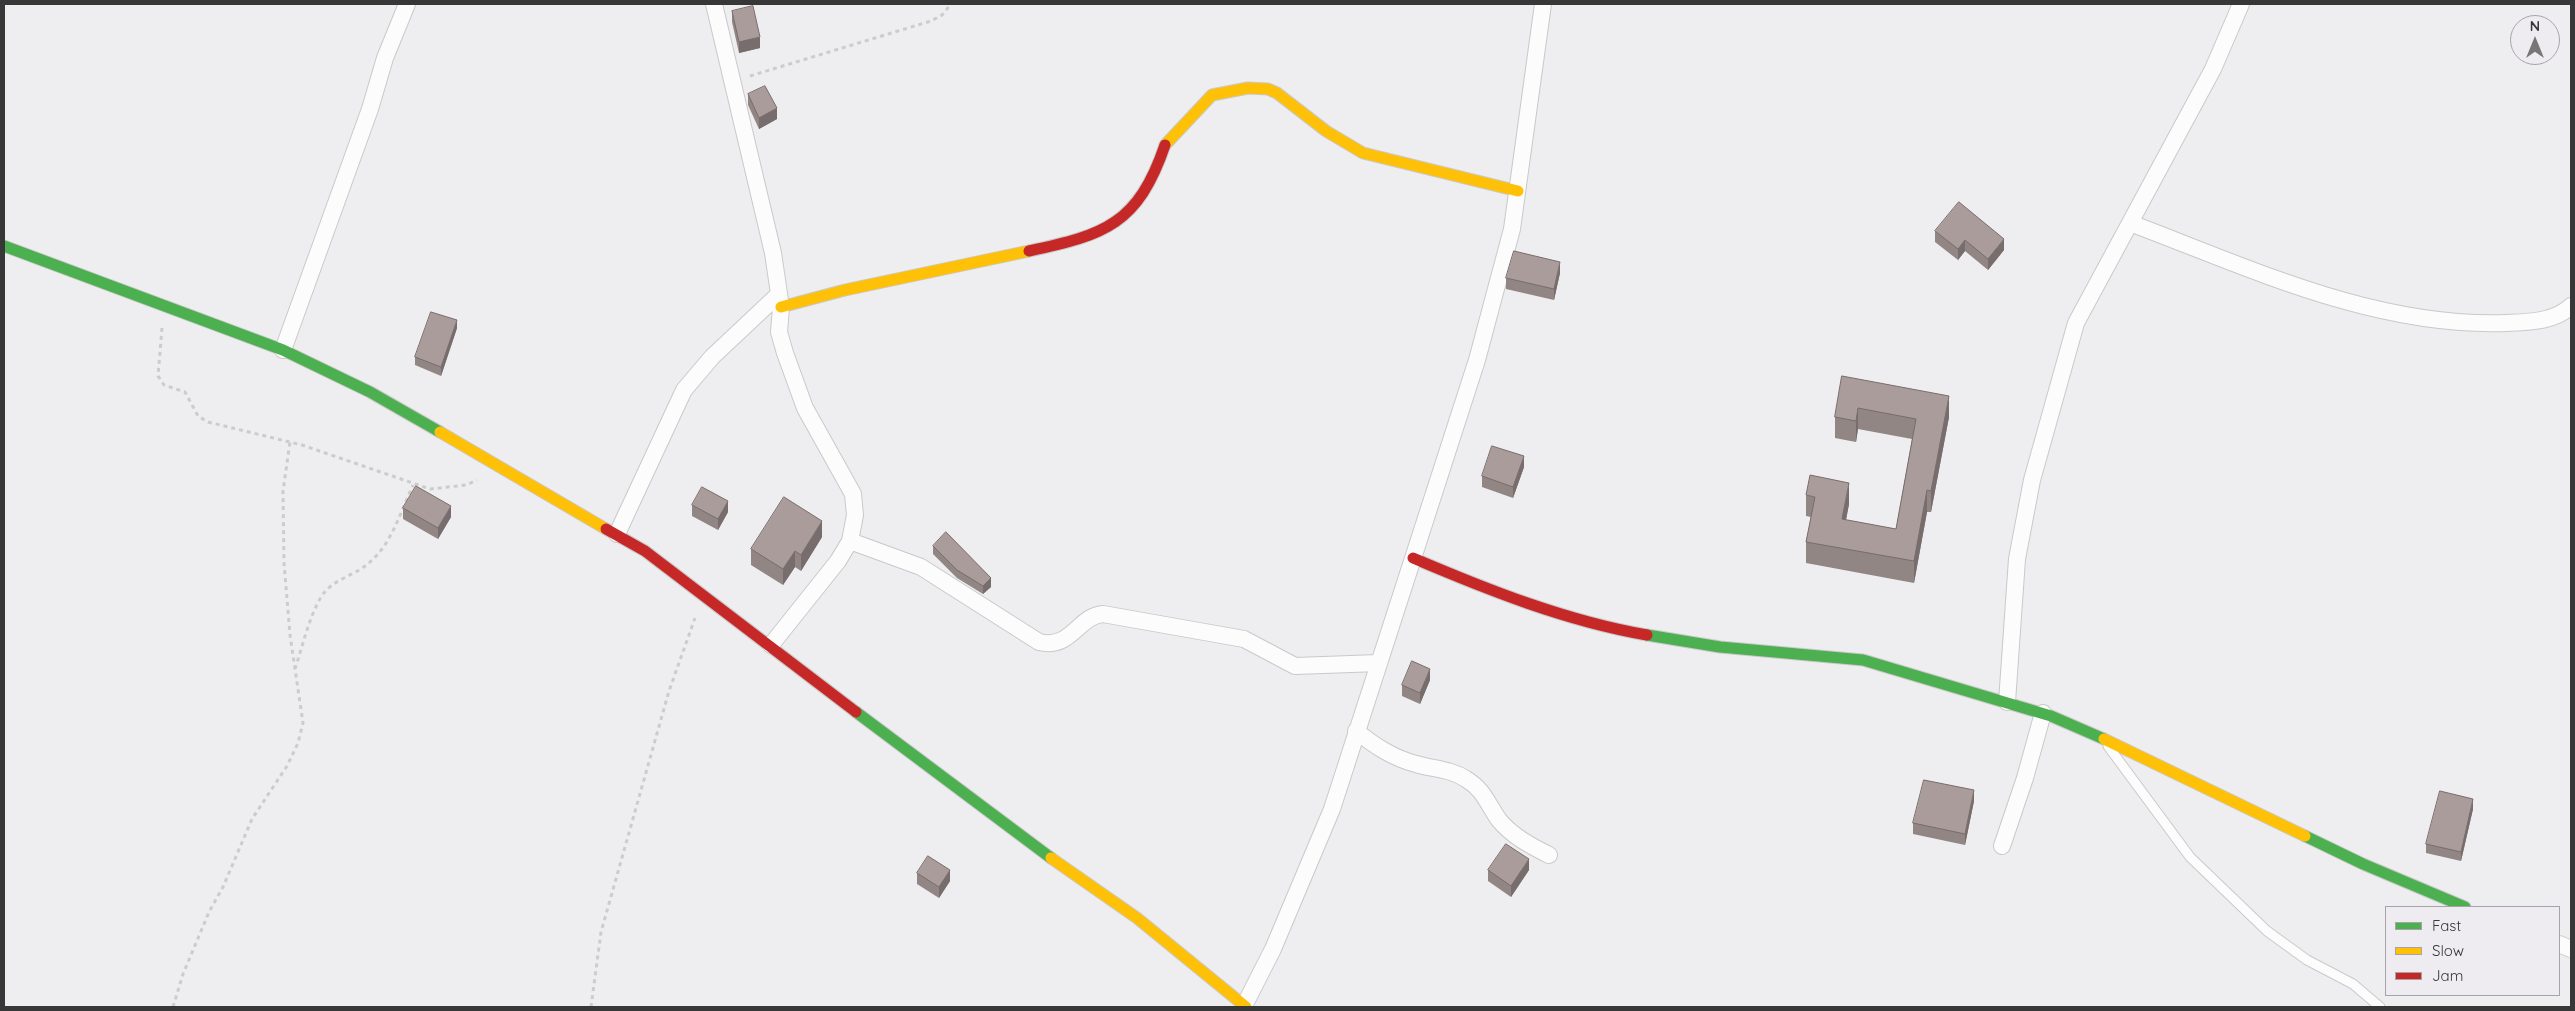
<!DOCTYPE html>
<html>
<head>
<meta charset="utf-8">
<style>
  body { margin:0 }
  #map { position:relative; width:2575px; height:1011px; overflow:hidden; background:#eeedef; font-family:Quicksand,sans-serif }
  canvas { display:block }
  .frame { position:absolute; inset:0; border:5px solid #383738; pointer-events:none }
  .legend { position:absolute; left:2385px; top:906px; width:175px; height:90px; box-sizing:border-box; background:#eeecf0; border:1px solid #a5a4a6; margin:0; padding:6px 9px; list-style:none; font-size:15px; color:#383738 }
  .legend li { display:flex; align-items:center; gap:10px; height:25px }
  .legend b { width:25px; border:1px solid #a5a4a6 }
  .north { position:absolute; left:2510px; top:15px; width:50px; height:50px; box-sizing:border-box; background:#eeecf0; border:1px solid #a5a4a6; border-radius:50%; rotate:0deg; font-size:14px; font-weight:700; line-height:20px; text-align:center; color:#383738 }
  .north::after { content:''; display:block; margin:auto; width:18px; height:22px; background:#787778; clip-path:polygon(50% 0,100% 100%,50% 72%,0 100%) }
</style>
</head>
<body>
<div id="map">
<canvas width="2575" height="1011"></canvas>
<div class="frame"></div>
<ul class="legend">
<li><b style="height:6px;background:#4caf50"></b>Fast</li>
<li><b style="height:6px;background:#ffc107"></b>Slow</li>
<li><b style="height:6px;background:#c62828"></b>Jam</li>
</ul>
<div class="north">N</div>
</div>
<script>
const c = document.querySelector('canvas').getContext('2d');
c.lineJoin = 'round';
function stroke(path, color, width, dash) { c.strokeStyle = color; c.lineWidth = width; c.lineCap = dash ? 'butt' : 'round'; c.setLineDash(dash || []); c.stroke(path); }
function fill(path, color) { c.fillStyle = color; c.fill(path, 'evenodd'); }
const lane = new Path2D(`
  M2108 746 2190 857 2267 931 2307 960 2353 984 2380 1007`);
const street = new Path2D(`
  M714 4 773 253 781 307 779 332 785 353 805 408 853 494 855 515 850 541 838 561 771 645
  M2130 223C2250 268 2375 328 2507 323 2529 322 2554 322 2571 306
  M283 350 370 109 385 58 407 4
  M617 534 684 390 712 357 779 294
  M850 541 921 567 1039 642C1071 650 1078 616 1103 614L1244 639 1295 666 1379 663
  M2007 702 2017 559 2032 480 2076 323 2213 69 2241 4
  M1356 731C1375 746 1393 758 1416 764 1433 769 1451 769 1466 779 1484 790 1487 803 1499 820 1512 836 1531 846 1549 855
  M2002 846 2025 778 2043 713
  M2559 944 2571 949
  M1244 1006 1273 949 1332 809 1477 360 1512 229 1543 4`);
const fast = new Path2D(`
  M4 246 283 350 370 392 440 432
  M1647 635 1720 647 1863 660 2051 716 2104 739
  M856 712 1051 858
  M2305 836 2363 864 2465 907`);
const slow = new Path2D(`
  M1165 145 1212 95 1248 88 1268 89 1277 93 1326 131 1363 153 1518 191
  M781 307 845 290 1029 251
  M440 432 606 529
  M2104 739 2305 836
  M1051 858 1137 918 1246 1007`);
const jam = new Path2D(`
  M1029 251C1105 235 1138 224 1165 145
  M606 529 645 551 856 712
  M1413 558C1488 590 1566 621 1647 635`);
stroke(lane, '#cac9ca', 11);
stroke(street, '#cac9ca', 18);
stroke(fast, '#cac9ca', 13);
stroke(slow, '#cac9ca', 13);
stroke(jam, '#cac9ca', 13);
stroke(new Path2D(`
  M750 76 931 21 942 15 951 4
  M162 328 158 376 164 385 185 392 198 416 208 422 302 445 430 489 466 485 477 480
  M295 669C303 645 308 620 321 597 332 579 355 576 370 562 392 543 401 511 413 485
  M173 1007 183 974 209 912 223 887 252 819 287 766 298 743 303 723 290 635 284 563 283 491 290 442
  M591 1007 601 932 669 691 695 618`), '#cccccd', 3, [4, 4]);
stroke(lane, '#fcfcfd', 9);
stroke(street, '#fcfcfd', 16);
stroke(fast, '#4caf50', 11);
stroke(slow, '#ffc107', 11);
stroke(jam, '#c62828', 11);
fill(new Path2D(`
  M732 11 760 48 739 53 732 22Z
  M748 94 777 119 759 129 748 105Z
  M1935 231 2004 250 1988 270 1965 251 1958 260 1935 242Z
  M1560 273 1554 300 1506 289V278Z
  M457 328 441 376 415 365V357Z
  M1842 376 1949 417 1931 512H1927L1914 583 1806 563V542L1811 517 1806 516V495L1849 504 1846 520 1896 529 1912 439 1858 429 1856 442 1835 438V417Z
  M1524 467 1513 498 1482 487V476Z
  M692 505 728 512 718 530 692 516Z
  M403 508 451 517 438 539 403 519Z
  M822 537 801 571 795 567 783 585 751 565V549Z
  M933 546 991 587 983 594 957 578 933 554Z
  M1430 680 1420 704 1402 696V685Z
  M1974 801 1965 845 1913 834V823Z
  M2473 809 2461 861 2426 853V844Z
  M1488 870H1529L1511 897 1488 881Z
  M917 873 950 881 939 898 917 884Z`), '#928684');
fill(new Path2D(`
  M760 37V48L739 53V42Z
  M777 108V119L759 129V118Z
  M2004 239V250L1988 270V259Z
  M1965 240V251L1958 260V249Z
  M1560 262V273L1554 300V289Z
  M457 320V328L441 376V367Z
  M1949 396V417L1931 512V491Z
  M1858 408V429L1856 442V421Z
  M1524 456V467L1513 498V487Z
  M1849 483V504L1842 540V519Z
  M1927 490V512L1914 583V561Z
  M728 501V512L718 530V519Z
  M451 506V517L438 539V528Z
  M822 521V537L801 571V555Z
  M795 551V567L783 585V569Z
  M991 578V587L983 594V586Z
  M1430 669V680L1420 704V693Z
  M1974 790V801L1965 845V834Z
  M2473 799V809L2461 861V852Z
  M1529 859V870L1511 897V886Z
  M950 870V881L939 898V887Z`), '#776d6c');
const building = new Path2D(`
  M753 6 760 37 739 42 732 11Z
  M765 86 777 108 759 118 748 94Z
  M1959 202 2004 239 1988 259 1965 240 1958 249 1935 231Z
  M1514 251 1560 262 1554 289 1506 278Z
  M431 312 457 320 441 367 415 357Z
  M1842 376 1949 396 1931 491 1927 490 1914 561 1806 542 1815 497 1806 495 1810 475 1849 483 1842 519 1896 529 1916 419 1858 408 1856 421 1835 417Z
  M1492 446 1524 456 1513 487 1482 476Z
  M416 486 451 506 438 528 403 508Z
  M702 487 728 501 718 519 692 505Z
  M784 497 822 521 801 555 795 551 783 569 751 549Z
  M946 532 991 578 983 586 957 570 933 546Z
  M1412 661 1430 669 1420 693 1402 685Z
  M1924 780 1974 790 1965 834 1913 823Z
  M2440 791 2473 799 2461 852 2426 844Z
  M1506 844 1529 859 1511 886 1488 870Z
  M928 856 950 870 939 887 917 873Z`);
fill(building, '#aa9c9a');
stroke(building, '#776d6c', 1);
</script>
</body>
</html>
